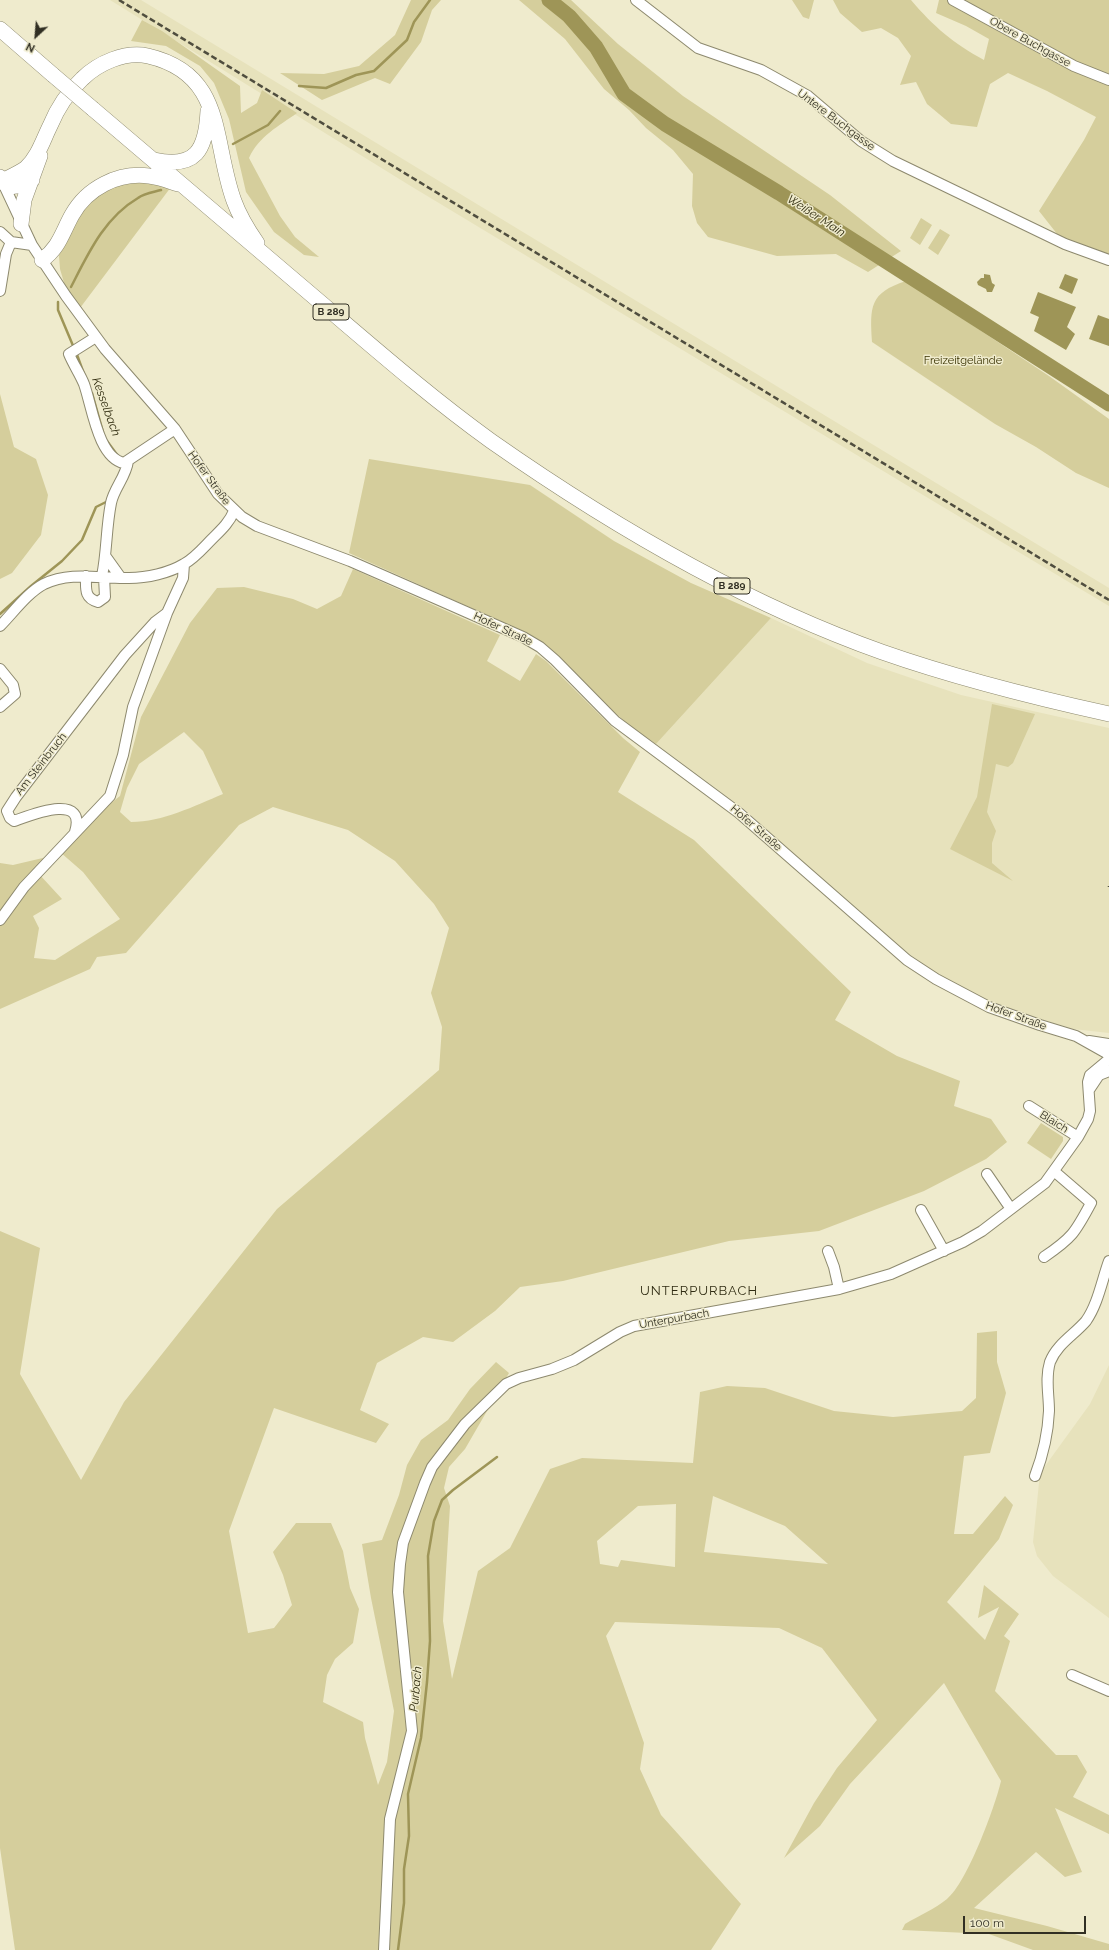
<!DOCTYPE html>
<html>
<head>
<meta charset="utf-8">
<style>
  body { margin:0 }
  #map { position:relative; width:1109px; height:1950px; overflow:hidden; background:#efebcd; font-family:Raleway,sans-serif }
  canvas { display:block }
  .north { position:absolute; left:16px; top:16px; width:40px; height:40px; -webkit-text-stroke:3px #efebcd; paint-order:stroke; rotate:206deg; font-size:11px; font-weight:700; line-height:16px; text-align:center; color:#312f23 }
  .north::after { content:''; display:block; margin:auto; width:14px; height:18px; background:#312f23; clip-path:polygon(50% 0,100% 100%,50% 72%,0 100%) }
  .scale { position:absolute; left:963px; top:1916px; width:123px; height:18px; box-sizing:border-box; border:2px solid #312f23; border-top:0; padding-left:5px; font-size:12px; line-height:14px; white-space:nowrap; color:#312f23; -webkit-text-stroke:3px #efebcd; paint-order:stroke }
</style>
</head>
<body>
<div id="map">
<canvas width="1109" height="1950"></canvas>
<div class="north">N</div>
<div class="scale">100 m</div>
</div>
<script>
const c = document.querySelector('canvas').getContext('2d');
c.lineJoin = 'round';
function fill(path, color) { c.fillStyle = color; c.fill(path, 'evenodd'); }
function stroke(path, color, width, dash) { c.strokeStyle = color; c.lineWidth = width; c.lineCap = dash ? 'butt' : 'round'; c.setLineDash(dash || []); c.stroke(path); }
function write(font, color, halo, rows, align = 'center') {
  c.font = font + ' Raleway,sans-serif'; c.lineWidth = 3; c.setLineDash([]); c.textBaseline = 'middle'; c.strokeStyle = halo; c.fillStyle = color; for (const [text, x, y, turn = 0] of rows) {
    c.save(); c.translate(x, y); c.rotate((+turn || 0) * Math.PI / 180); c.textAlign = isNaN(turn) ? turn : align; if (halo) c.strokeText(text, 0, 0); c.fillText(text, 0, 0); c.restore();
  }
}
fill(new Path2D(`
  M110 0H141L1109 588V606L923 495 409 185Z
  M771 618 867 663 961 695 1109 728V1033L1073 1029 1023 1014 977 996 936 974 885 936 788 852 748 812 656 744Z
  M1109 1365V1618L1053 1576 1037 1556 1033 1542 1040 1473 1090 1404Z`), '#e7e2bc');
fill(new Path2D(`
  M411 0H441L432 10 421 42 390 84 375 78 322 100 280 73 324 74 359 66 395 35Z
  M519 0H571L618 44 683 96 830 195 901 251 868 272 836 254 777 256 708 237 697 223 692 206 693 174 673 150 646 128 629 110 604 89 565 39Z
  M792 0H814L809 19 803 17Z
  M833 0H911C934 27 953 43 984 60L989 39 966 26 936 13 939 0H1109V260L1065 244 1039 211 1084 140 1096 117 1047 91 1008 73 990 84 977 127 951 124 927 104 916 82 900 85 911 56 898 38 881 28 862 32 840 13Z
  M142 20 162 31 240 86 241 113 257 103 262 90 297 113C279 126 259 136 249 158L280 216 295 237 319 257 304 255 274 232 246 192 229 119 214 83 200 66 166 46 131 41Z
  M141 181 171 187 80 308 65 286 60 269 59 256 62 241 83 205 120 182Z
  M921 218 932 225 920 245 910 238Z
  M940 229 950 235 938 255 928 248Z
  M906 281 1049 376 1109 419V488L1076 473 1036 447 995 424 872 342C870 307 869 293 906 281Z
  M0 394 14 447 36 459 48 495 41 535 12 573 0 579Z
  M369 459 530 485 614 541 691 583 771 618 656 744C645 736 632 728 622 719 586 687 563 655 520 630L349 553Z
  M353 569 500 635 487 661 520 681 536 654 546 661 623 738 640 752 618 792 694 840 851 992 835 1020 897 1056 960 1081 954 1106 991 1119 1007 1142 986 1159 924 1191 819 1231 729 1241 563 1281 520 1287 495 1311 453 1342 423 1337 377 1363 360 1410 389 1424 376 1443 274 1408 229 1531 248 1633 274 1628 292 1605 283 1575 273 1552 296 1523H331L343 1551 350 1588 359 1609 353 1643 335 1659 327 1675 323 1702 363 1722 365 1738 378 1785 387 1762 394 1711 371 1598 362 1544 382 1540 399 1495 407 1465 421 1440 448 1420 470 1389 496 1362 509 1373 465 1449 449 1467 444 1488 450 1506 443 1621 452 1679 478 1571 510 1548 550 1469 582 1458 693 1463 700 1392 727 1386 765 1388 834 1411 893 1417 962 1411 976 1398 977 1333 997 1331V1362L1006 1393 990 1453 964 1456 954 1534H973L1005 1496 1013 1505 999 1539 947 1602 985 1640 999 1607 978 1618 984 1585 1019 1614 1004 1636 1010 1641 995 1691 1056 1755H1077L1087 1772 1073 1797 1109 1815V1834L1055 1808 1082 1872 1065 1877 1036 1852 974 1908 1047 1926 1109 1944V1950H1033L989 1934 902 1930 905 1924C918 1916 935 1909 947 1899 967 1883 995 1807 1001 1781L944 1683 850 1784 820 1826 784 1858 814 1803 837 1768 877 1720 822 1648 779 1628 615 1622 606 1636 644 1743 640 1769 661 1815 741 1904 711 1950H15L0 1848V1231L40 1248 20 1374 81 1480 124 1402 277 1209 439 1070 442 1027 431 993 449 928 434 904 395 861 348 830 273 807 239 825 126 953 97 957 90 969 0 1009V863L13 865 47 857 102 810 120 796 141 717 190 623 217 588 244 587 293 599 317 609 341 596ZM184 732 203 751 223 794C194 806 163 822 131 822L120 812 127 788 139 764ZM60 852 83 872 120 919 55 960 34 958 39 928 33 916 62 899 39 874ZM713 1496 785 1526 828 1564 704 1552ZM676 1504 675 1567 621 1560 618 1567 600 1564 597 1541 638 1506Z
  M992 704 1035 714 1013 763 1008 767 996 764 987 812 996 831 992 843V863L1013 881 950 849 977 797Z
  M1041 1123 1063 1137V1141L1051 1159 1027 1143Z`), '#d5ce9c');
fill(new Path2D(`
  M984 274 990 275 992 283 995 285 992 292H987L986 289 978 285 977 282 981 278H984Z
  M1065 274 1078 279 1072 294 1059 288Z
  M1038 292 1076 307 1067 327 1075 334 1066 350 1034 331 1039 317 1030 313Z
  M1098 315 1109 319V346L1089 339Z`), '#9e9557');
stroke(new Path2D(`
  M299 86 326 88 356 75 374 71 407 40 414 22 430 0
  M233 144 268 125 280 111
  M71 287C88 254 104 218 138 198 144 193 154 192 161 190
  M58 302V310L74 348
  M76 352 84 374
  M92 393 103 432
  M107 441 118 456
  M0 614 31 586 62 561 82 540 96 507 108 501
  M398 1950 404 1903V1869L409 1836 408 1794 421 1738 427 1682 430 1641 428 1556 434 1521 442 1500 453 1490 497 1457`), '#9e9557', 2.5);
stroke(new Path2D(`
  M549 0 569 16 596 47 624 94 665 124 779 193 1109 404`), '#9e9557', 15);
const minor = new Path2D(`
  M636 0 698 48 761 70 808 96 861 141 893 161 1065 244 1109 260
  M953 0 1074 66 1109 80
  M2 181 32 245 66 296 105 349 175 429 218 494 242 517 257 526 350 561 446 603 523 637 540 647 555 660 615 721 739 813 907 960 936 979 989 1007 1040 1025 1076 1036 1108 1054
  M0 232 11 242 32 245
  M0 291 6 254 11 242
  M96 337 69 354C73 364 80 374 84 384 92 406 98 458 124 463L175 429
  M106 557 121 578
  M86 576C86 589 84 598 98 602L105 597 104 577
  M102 576C107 552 106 528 111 503 114 488 126 477 128 461
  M0 626C13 613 27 593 44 584 71 571 100 579 129 578 147 578 169 573 184 564 195 558 203 548 212 539 221 530 229 523 234 511
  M0 669 13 685 15 694 0 707
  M75 832C87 792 31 815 14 821L10 818 7 811 16 797 125 655 155 622 167 613
  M0 920 24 887 110 796 123 755 133 707 167 613 183 578 184 564
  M1089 1041 1109 1044
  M1089 1090 1099 1075 1109 1071
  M1029 1106 1078 1137
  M987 1174 1011 1209
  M921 1210 944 1251
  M828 1251 834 1267 839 1289
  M1044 1257C1072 1238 1075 1233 1091 1203L1055 1172
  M1035 1476C1043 1455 1048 1434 1049 1411 1049 1394 1045 1378 1050 1362 1057 1344 1074 1335 1086 1321 1098 1304 1102 1280 1109 1261
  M1072 1675 1109 1691
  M384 1950 390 1819 412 1731 398 1592 400 1564 403 1543 425 1483 432 1467 465 1424 506 1384 519 1378 552 1369 574 1360 620 1332 634 1326 839 1289 891 1274 963 1242 982 1231 1045 1183 1078 1137 1088 1119 1090 1111 1088 1082 1090 1075 1108 1060`);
const highway = new Path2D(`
  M0 29 53 75
  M93 109C171 175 249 242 327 308 381 354 434 400 491 441 611 525 744 603 882 652 956 678 1032 697 1109 714
  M154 160C196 169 206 150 208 111
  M0 177C7 191 21 187 32 180
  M2 181C10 177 19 173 26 168 38 157 43 140 50 126 57 109 68 92 82 79 98 63 125 51 148 56 226 74 212 141 234 201 239 215 248 230 257 243
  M21 224 24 200 40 156
  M42 260C59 248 62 233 72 215 87 188 118 172 149 176 159 177 169 181 178 184`);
stroke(minor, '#8d896e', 12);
stroke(highway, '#8d896e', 16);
stroke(minor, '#fff', 10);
stroke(highway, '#fff', 15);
stroke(new Path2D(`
  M119 0 1109 600
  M1109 887V886`), '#4f4d3e', 2.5, [6, 3]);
const highwayBridge = new Path2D(`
  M53 75 93 109`);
stroke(highwayBridge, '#8d896e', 16, []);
stroke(highwayBridge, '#fff', 15);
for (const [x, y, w] of [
  [331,312,36],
  [732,586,36]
]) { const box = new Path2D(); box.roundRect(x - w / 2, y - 8, w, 16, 3); c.fillStyle = '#efebcd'; c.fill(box); stroke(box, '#312f23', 1); }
write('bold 10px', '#312f23', null, [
  ["B 289",331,312],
  ["B 289",732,586]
]);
write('11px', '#312f23', '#efebcd', [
  ["Obere Buchgasse",1030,42,29],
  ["Untere Buchgasse",836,120,37],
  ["Hofer Straße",209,478,54],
  ["Hofer Straße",503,629,25],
  ["Am Steinbruch",41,764,-52],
  ["Hofer Straße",756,828,41],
  ["Hofer Straße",1016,1016,20],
  ["Blaich",1054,1122,32],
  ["Unterpurbach",674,1319,-10]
]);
write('11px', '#393200', '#efebcd', [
  ["Freizeitgelände",963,361]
]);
write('italic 12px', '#302c0f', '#efebcd', [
  ["Weißer Main",816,216,33],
  ["Kesselbach",106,407,70],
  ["Purbach",416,1689,-85]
]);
c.letterSpacing = '1px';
write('13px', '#302c13', '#efebcd', [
  ["UNTERPURBACH",699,1291]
]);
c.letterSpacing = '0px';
</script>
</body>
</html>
